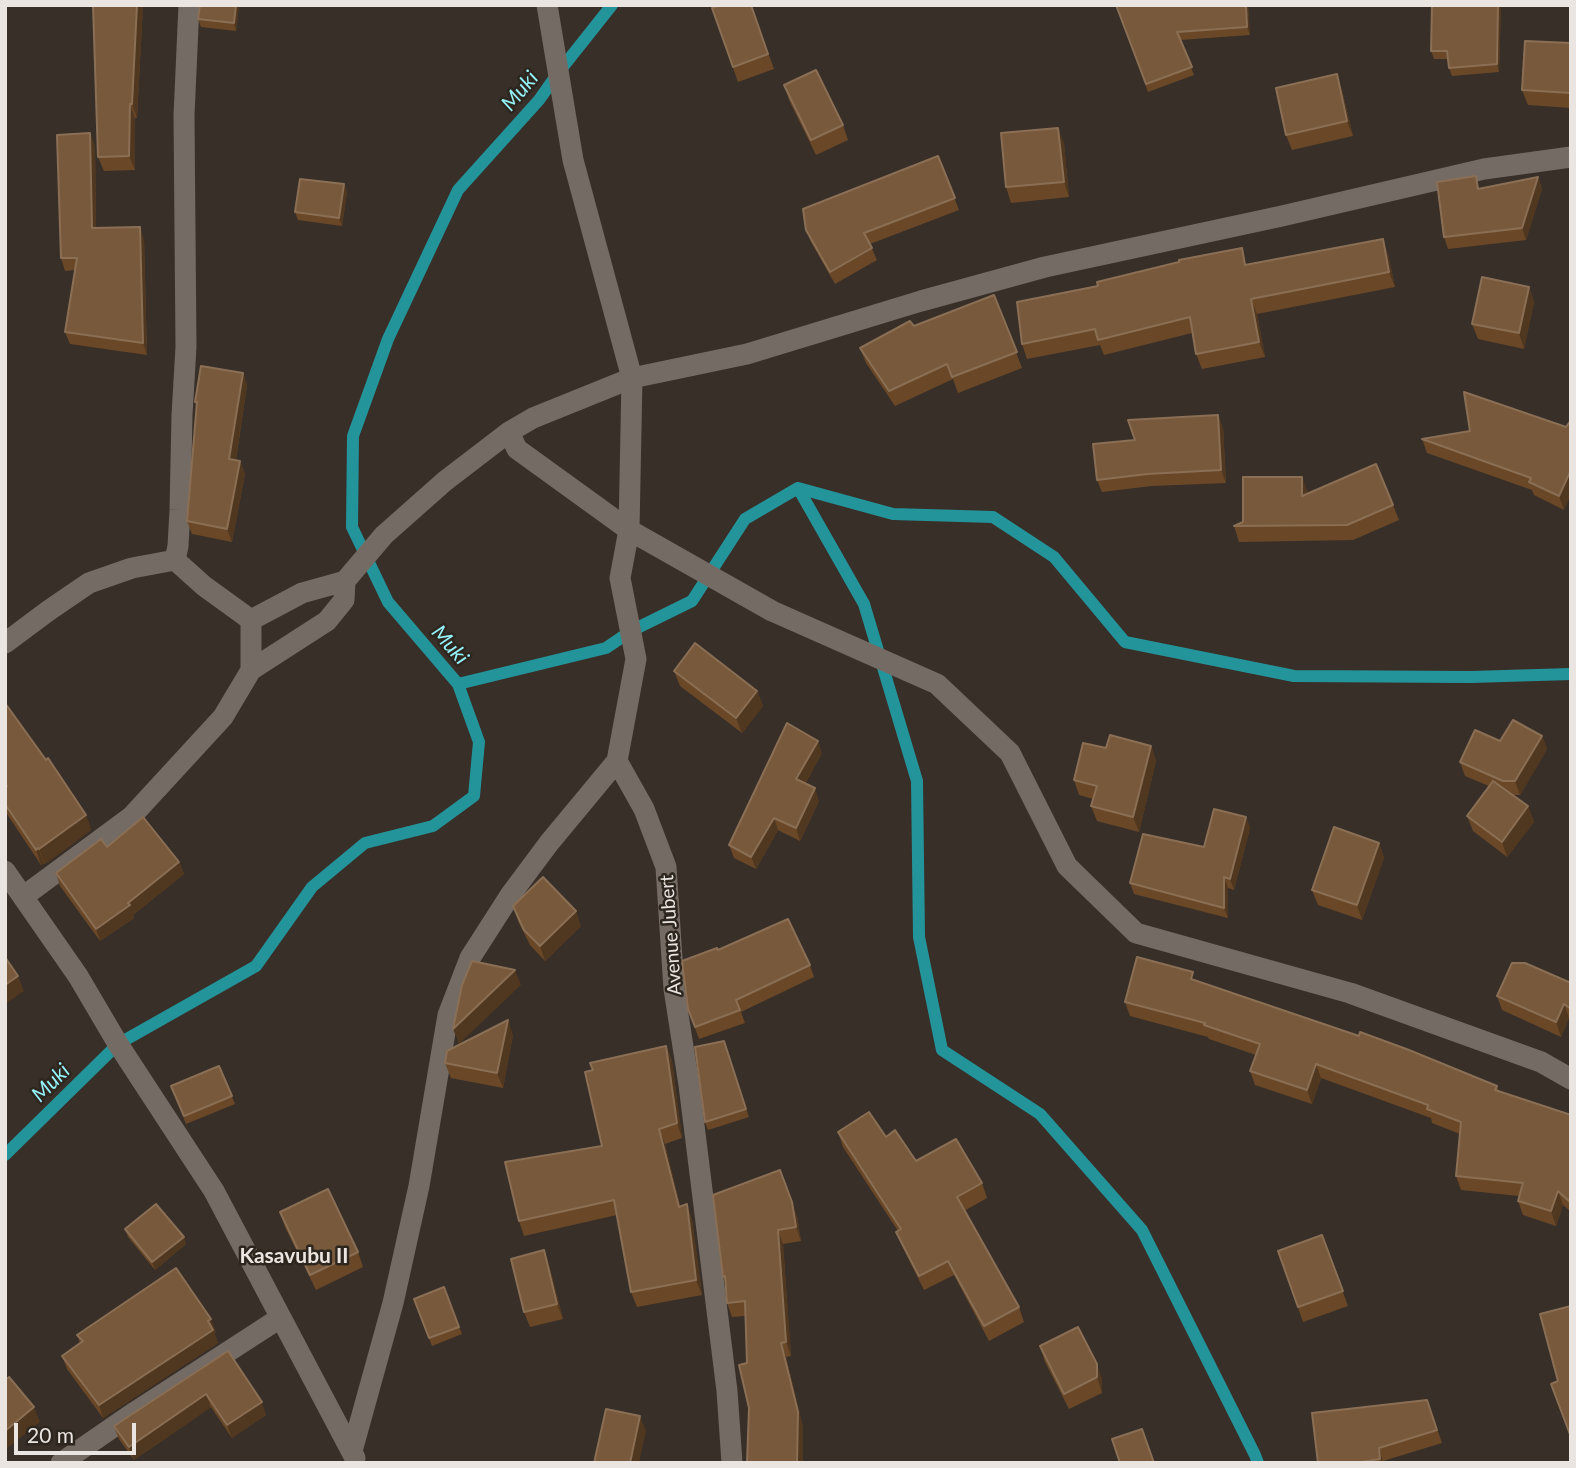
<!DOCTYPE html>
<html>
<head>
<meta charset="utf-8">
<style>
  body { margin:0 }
  #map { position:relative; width:1576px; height:1468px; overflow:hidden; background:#382f29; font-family:Lato,sans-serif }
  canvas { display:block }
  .frame { position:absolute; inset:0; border:7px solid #ebe5e1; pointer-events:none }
  .scale { position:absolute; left:14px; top:1423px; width:122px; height:32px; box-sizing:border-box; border:4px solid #ebe5e1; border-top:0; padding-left:9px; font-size:21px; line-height:24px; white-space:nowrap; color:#ebe5e1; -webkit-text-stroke:5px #2d261f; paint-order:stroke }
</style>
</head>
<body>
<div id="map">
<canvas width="1576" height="1468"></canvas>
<div class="frame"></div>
<div class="scale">20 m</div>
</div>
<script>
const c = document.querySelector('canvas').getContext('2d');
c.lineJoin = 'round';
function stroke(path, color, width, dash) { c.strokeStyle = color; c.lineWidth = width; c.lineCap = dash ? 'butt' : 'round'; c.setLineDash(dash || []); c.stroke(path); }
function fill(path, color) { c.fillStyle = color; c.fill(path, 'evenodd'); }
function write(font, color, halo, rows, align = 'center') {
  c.font = font + ' Lato,sans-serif'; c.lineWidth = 5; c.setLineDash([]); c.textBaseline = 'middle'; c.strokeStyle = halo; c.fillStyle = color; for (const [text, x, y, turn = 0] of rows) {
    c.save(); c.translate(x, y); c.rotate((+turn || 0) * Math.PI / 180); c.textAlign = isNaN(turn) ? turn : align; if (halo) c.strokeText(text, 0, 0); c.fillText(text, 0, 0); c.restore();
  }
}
stroke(new Path2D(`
  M798 488 864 604 917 781 919 937 942 1050 1040 1114 1142 1230 1255 1455 1258 1463
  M458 684 606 648 631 631 692 601 745 519 798 488 893 514 993 517 1054 557 1125 642 1294 676 1471 677 1571 674
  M5 1155 118 1044 256 966 312 887 365 843 433 826 474 796 479 742 458 684 388 602 352 527 353 436 388 339 458 190 539 100 558 73 612 5`), '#24949b', 12);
stroke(new Path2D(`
  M547 5 573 160 632 378 629 530 620 578 636 659 617 761 644 809 666 867 674 989 689 1085 727 1391 732 1463
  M509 432 517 449 629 530 772 611 937 684 1010 753 1067 866 1136 933 1350 993 1541 1062 1571 1079
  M175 560 204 586 251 620 302 593 345 581 384 535 445 481 509 432 533 418 632 378 747 354 921 301 1045 267 1282 216 1484 169 1571 157
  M251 620V670
  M5 643 48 611 89 583 132 568 175 560 178 546 180 510 182 415 186 347 184 115 189 5
  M5 871 78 976 118 1044 214 1191 355 1458
  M24 896 131 817 223 717 251 670 327 621 344 600 345 581
  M352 1451 393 1303 419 1186 448 1015 470 958 511 894 549 843 617 761
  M61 1463 135 1412 280 1318`), '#746b64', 21);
fill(new Path2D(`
  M93 5H143L137 118H135V170L104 171 98 157Z
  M239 5 236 31 201 27 198 19Z
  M751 5 774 69 738 82 712 8Z
  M1116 5H1248L1250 35 1180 40 1194 75 1148 92Z
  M1501 5 1499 72 1452 76 1449 68 1448 59H1434L1431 51Z
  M1571 43V108L1528 105 1522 90Z
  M784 85 843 125 848 140 816 155 789 100Z
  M1342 90 1353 136 1292 150 1286 135Z
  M1064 143 1069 197 1011 203 1006 187Z
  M95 146 96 228 144 239 147 355 70 344 65 332 75 270 65 271 61 258Z
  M938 156 959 210 870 244 877 260 835 284 811 242 806 230Z
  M1538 177 1542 189 1526 240 1448 249 1444 237Z
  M344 184 347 192 342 226 298 220 295 212Z
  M1388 254 1395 287 1257 314 1265 357 1202 369 1196 354 1192 333 1104 355 1100 345 1027 359 1022 344 1247 264Z
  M1529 287 1534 302 1524 349 1478 339 1472 324Z
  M994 295 1022 368 958 393 953 379 895 406 866 363 860 348Z
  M243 373 247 385 236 460 240 461 245 474 232 542 192 534 187 521 197 406 195 402Z
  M1223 427 1226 483 1152 486 1102 492 1097 480 1135 440Z
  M1566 427 1564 510 1534 495 1532 490 1427 453 1422 439Z
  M1308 492V494L1393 505 1399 520 1353 540 1239 542 1234 526Z
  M674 671 757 691 763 706 742 733 680 686Z
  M5 703 86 815 91 830 45 864 44 863 41 865 5 811Z
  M1542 736 1547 749 1520 795H1512L1528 806 1534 822 1507 857 1473 831 1467 816 1489 786 1465 776 1460 762 1500 741Z
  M1151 746 1156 761 1139 832 1097 821 1091 806 1093 799 1079 795 1074 780 1106 748Z
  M822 753 805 784 819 801 800 841 778 830 756 869 734 858 729 845Z
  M1246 817 1250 828 1234 890 1228 888V918L1134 894 1130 883 1204 847Z
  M1379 843 1384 858 1362 920 1318 905 1312 890Z
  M107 847 179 862 184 874 133 915 134 918 100 941 60 886 56 873Z
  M513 906 581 926 545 961 530 945 518 921Z
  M718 950 810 965 814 977 741 1012 745 1023 699 1039 688 1009Z
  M1196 980 1497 1086 1499 1091 1571 1115V1212L1563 1205 1556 1226 1523 1215 1518 1201 1519 1196 1461 1190 1456 1176 1460 1134 1432 1123 1431 1118 1321 1078 1312 1104 1255 1085 1250 1071 1256 1055 1209 1039 1208 1037 1130 1016 1125 1002Z
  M1571 983V1019L1569 1018 1561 1037 1502 1010 1497 996Z
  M513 1035 503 1088 451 1078 445 1063Z
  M724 1041 749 1117 708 1130 705 1122Z
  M666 1046 672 1061 682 1138 665 1144 680 1206 692 1219 702 1295 637 1307 631 1292 617 1215 524 1236 519 1221 602 1146 593 1070 590 1063Z
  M219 1066 235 1104 186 1124 171 1086Z
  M838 1132 886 1137 916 1161 982 1183 987 1198 964 1211 1019 1307 1024 1322 989 1341 954 1275 924 1290 902 1246 896 1232 898 1231 843 1147Z
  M713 1195 797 1216 801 1241 783 1244 791 1356 786 1357 803 1427 749 1408 745 1316 732 1317 727 1303 726 1285 723 1277Z
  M280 1212 358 1252 363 1267 316 1290 285 1227Z
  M125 1229 186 1244 155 1270 128 1237Z
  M1322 1235 1348 1306 1303 1322 1278 1251Z
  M544 1250 549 1265 563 1319 530 1327 524 1312Z
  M444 1287 462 1334 432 1346 414 1299Z
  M216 1332 214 1333 218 1343 103 1418 67 1369 62 1356 80 1343 77 1335Z
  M1040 1346 1102 1379V1393L1069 1409 1045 1362Z
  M228 1351 266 1415 232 1438 211 1407 134 1460 119 1439 114 1426Z
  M1427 1400 1442 1443 1383 1461 1384 1463H1318Z`), '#6a4827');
fill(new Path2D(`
  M137 5H143L137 118 132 104Z
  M236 5H239L236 31 234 23Z
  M1246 5H1248L1250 35 1247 27Z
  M1498 5H1501L1499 72 1497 64Z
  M1337 74 1342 90 1353 136 1347 121Z
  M130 104 135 118V170L129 156Z
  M1058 128 1064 143 1069 197 1064 182Z
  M90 133 95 146 96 241 92 228Z
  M1538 177 1542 189 1526 240 1522 228Z
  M344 184 347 192 342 226 339 218Z
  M140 227 144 239 147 355 143 343Z
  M1383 239 1388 254 1395 287 1389 272Z
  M1529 287 1534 302 1524 349 1519 333Z
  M1251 299 1257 314 1265 357 1259 342Z
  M243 373 247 385 234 472 229 459Z
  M1218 415 1223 427 1226 483 1221 470Z
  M240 461 245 474 232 542 227 529Z
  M1571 470V495L1564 510 1559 496Z
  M1302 477 1308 492V511L1302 496Z
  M757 691 763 706 742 733 736 718Z
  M1542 736 1547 749 1520 795 1515 781Z
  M818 741 822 753 800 792 796 779Z
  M1151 746 1156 761 1139 832 1133 817Z
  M815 788 819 801 800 841 796 828Z
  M1528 806 1534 822 1507 857 1502 842Z
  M86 815 91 830 45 864 39 849Z
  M1246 817 1250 828 1234 890 1230 879Z
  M774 818 778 830 756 869 751 857Z
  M1379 843 1384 858 1362 920 1357 905Z
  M38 848 44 863 41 865 36 850Z
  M179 862 184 874 133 915 134 918 100 941 96 929Z
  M1224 877 1228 888V918L1224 908Z
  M576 911 581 926 545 961 540 946Z
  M515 970 521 985 459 1044 453 1029Z
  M18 976 24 991 5 1004V985Z
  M1564 1004 1569 1018 1561 1037 1556 1022Z
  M508 1020 513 1035 503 1088 497 1073Z
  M666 1046 672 1061 682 1138 677 1123Z
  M1316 1064 1321 1078 1312 1104 1307 1090Z
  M659 1129 665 1144 684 1222 679 1207Z
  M1558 1191 1563 1205 1556 1226 1551 1211Z
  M792 1202 797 1216 801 1241 796 1227Z
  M687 1204 692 1219 702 1295 696 1280Z
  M778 1230 783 1244 791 1356 786 1342Z
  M184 1237 186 1244 155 1270 152 1262Z
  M544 1250 549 1265 563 1319 557 1304Z
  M211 1319 216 1332 214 1333 218 1343 103 1418 99 1405Z
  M781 1343 786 1357 803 1427V1463H797Z
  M1097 1364 1102 1379V1393L1097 1377Z
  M206 1394 211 1407 134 1460 129 1447Z
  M262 1402 266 1415 232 1438 227 1425Z
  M34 1407 40 1422 5 1450V1431Z
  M640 1416 646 1431 639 1463H630Z
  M1379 1448 1383 1461 1384 1463H1381L1380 1459Z`), '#50371f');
const building = new Path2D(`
  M93 5H137L132 104H130L129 156 98 157Z
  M200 5H236L234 23 198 19Z
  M720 5H751L768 54 733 67 712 8Z
  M1116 5H1246L1247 27 1177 32 1192 67 1146 84Z
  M1432 5H1498L1497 64 1449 68 1447 51H1431Z
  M1525 41 1571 43V93L1522 90Z
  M816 70 843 125 811 140 784 85Z
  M1337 74 1347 121 1286 135 1276 88Z
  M1058 128 1064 182 1006 187 1001 133Z
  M90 133 92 228 140 227 143 343 65 332 77 258H61L57 135Z
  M938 156 955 198 864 233 872 248 830 272 806 230 803 209Z
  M1476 176 1478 189 1538 177 1522 228 1444 237 1437 182Z
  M300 179 344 184 339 218 295 212Z
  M1383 239 1389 272 1251 299 1259 342 1196 354 1190 317 1098 340 1095 329 1022 344 1017 302 1098 286 1097 282 1179 262V260L1242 248 1245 265Z
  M1482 277 1529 287 1519 333 1472 324Z
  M994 295 1017 352 952 377 947 364 889 391 860 348 910 321 914 326Z
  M201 366 243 373 229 459 240 461 227 529 187 521 197 402H195Z
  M1464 392 1566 427 1571 420V470L1559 496 1529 482 1531 478 1422 439 1470 431Z
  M1218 415 1221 470 1147 474 1097 480 1093 444 1135 440 1128 420Z
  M1376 464 1393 505 1347 525 1234 526 1243 522V477H1302V496Z
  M695 643 757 691 736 718 674 671Z
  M5 703 46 760 48 758 86 815 39 849 38 848 36 850 5 804V787L7 786 5 783Z
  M1513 720 1542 736 1515 781H1503L1460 762 1475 730 1500 741Z
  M787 723 818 741 796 779 815 788 796 828 774 818 751 857 729 845Z
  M1110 735 1151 746 1133 817 1091 806 1097 786 1074 780 1083 743 1106 748Z
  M1493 781 1528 806 1502 842 1467 816Z
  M1214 809 1246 817 1230 879 1224 877V908L1130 883 1143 834 1204 847Z
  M143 817 179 862 128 903 130 905 96 929 56 873 101 839 107 847Z
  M1334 827 1379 843 1357 905 1312 890Z
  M543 877 576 911 540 946 524 930 513 906Z
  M788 919 810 965 736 1000 740 1010 695 1027 688 1009 682 961 717 948 718 950Z
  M5 957 18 976 5 985Z
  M1137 957 1193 972 1191 979 1359 1036 1360 1032 1409 1050 1497 1086 1495 1090 1571 1115V1203L1558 1191 1551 1211 1518 1201 1523 1183 1456 1176 1461 1122 1427 1109 1428 1105 1316 1064 1307 1090 1250 1071 1260 1044 1204 1025 1205 1023 1125 1002Z
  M472 961 515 970 453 1029 462 985Z
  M1512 963H1525L1571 983V1009L1564 1004 1556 1022 1497 996Z
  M508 1020 497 1073 445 1063 447 1051Z
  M724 1041 746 1109 705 1122 695 1047Z
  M666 1046 677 1123 659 1129 679 1207 687 1204 696 1280 631 1292 614 1200 519 1221 505 1162 602 1146 585 1072 593 1070 590 1063Z
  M219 1066 232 1096 184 1116 171 1086Z
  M869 1112 886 1137 895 1130 916 1161 956 1139 982 1183 957 1197 1019 1307 984 1326 948 1261 919 1276 896 1232 901 1229 838 1132Z
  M780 1170 792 1202 796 1227 778 1230 786 1342 781 1343 798 1412 797 1463H747L749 1408 739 1365 747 1363 745 1301 727 1303 725 1276 723 1277 713 1195Z
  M328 1189 358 1252 310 1275 280 1212Z
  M156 1204 184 1237 152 1262 125 1229Z
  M1322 1235 1343 1291 1298 1307 1278 1251Z
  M544 1250 557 1304 524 1312 511 1259Z
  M176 1268 211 1319 208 1321 213 1330 99 1405 62 1356 83 1341 77 1335Z
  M444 1287 459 1327 429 1338 414 1299Z
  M1571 1306V1437L1551 1384 1558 1381 1540 1314Z
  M1078 1327 1097 1364V1377L1064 1394 1040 1346Z
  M228 1351 262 1402 227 1425 206 1394 129 1447 114 1426Z
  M9 1377 34 1407 5 1431V1380Z
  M1427 1400 1437 1430 1379 1448 1380 1459 1355 1463H1318L1312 1413Z
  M606 1409 640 1416 630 1463H594Z
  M1142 1429 1154 1463H1120L1112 1439Z`);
fill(building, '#78593b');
stroke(building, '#8a6f55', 2);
write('19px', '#ebe5e1', '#2d261f', [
  ["Avenue Jubert",671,935,-94]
]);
write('italic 21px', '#95f2f9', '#2d261f', [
  ["Muki",520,91,-50],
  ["Muki",450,645,49],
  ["Muki",51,1083,-45]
]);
write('bold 21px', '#ebe5e1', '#2d261f', [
  ["Kasavubu II",294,1256]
]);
</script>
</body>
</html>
